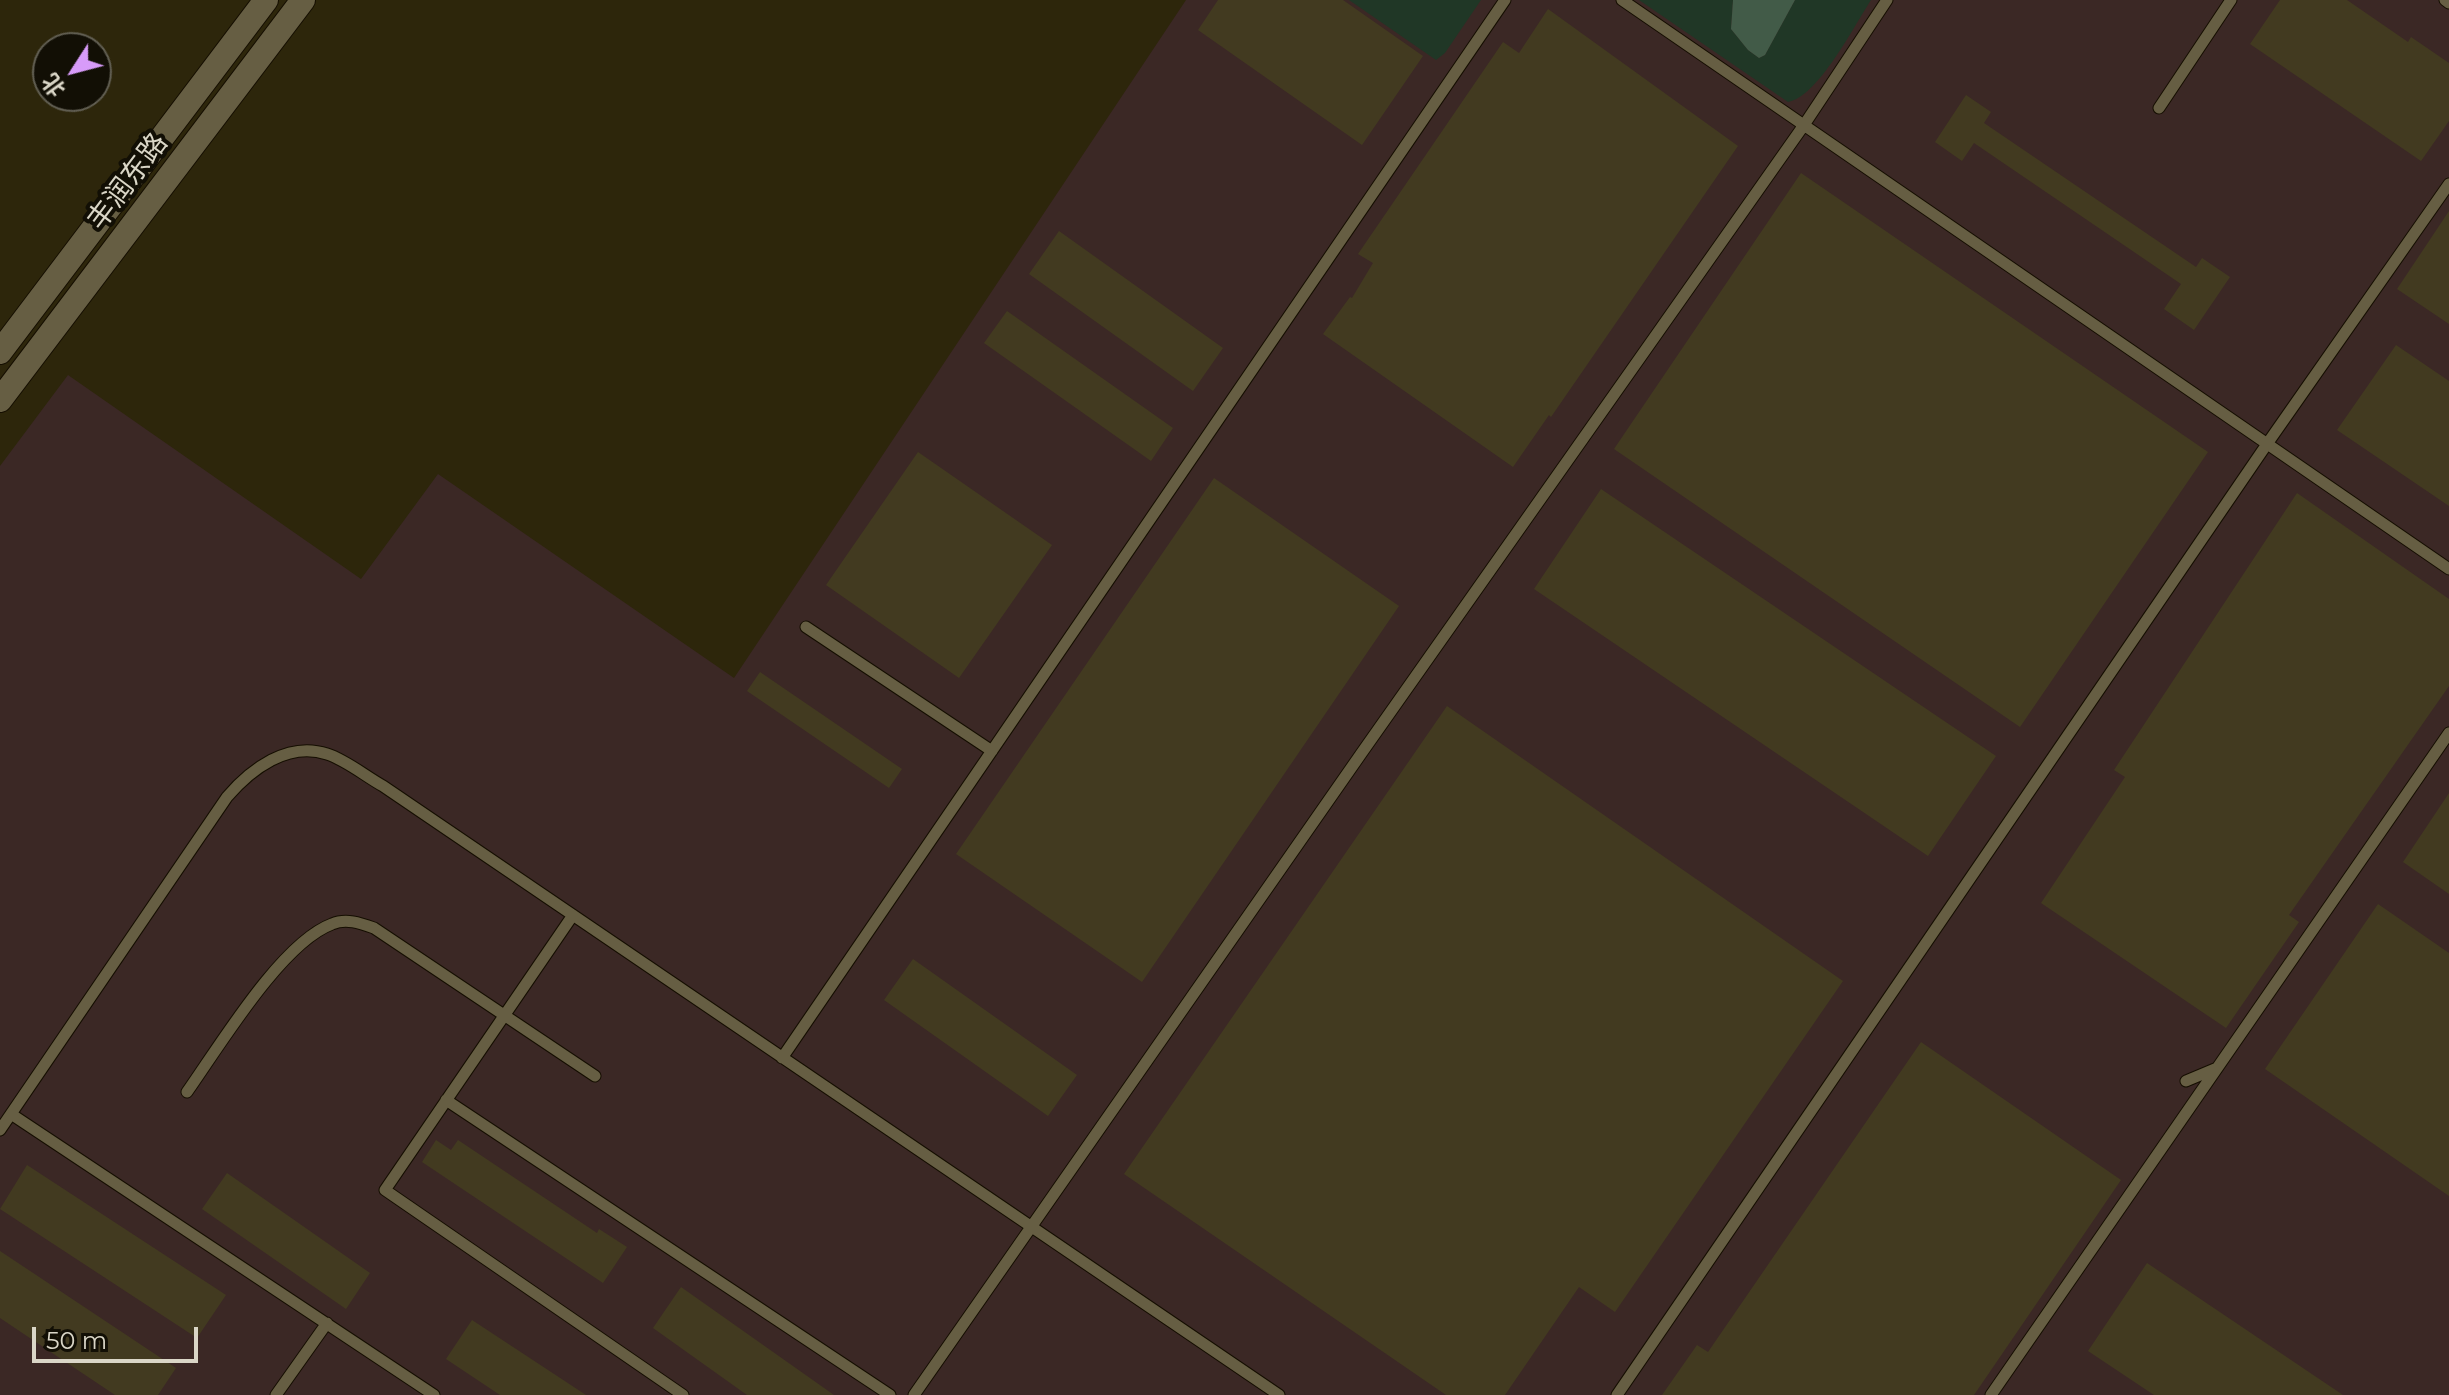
<!DOCTYPE html>
<html>
<head>
<meta charset="utf-8">
<style>
  body { margin:0 }
  #map { position:relative; width:2449px; height:1395px; overflow:hidden; background:#2d260b; font-family:Montserrat,"Noto Sans SC",sans-serif }
  canvas { display:block }
  .north { position:absolute; left:32px; top:32px; width:80px; height:80px; box-sizing:border-box; background:#120f05; border:2px solid #625f53; border-radius:50%; rotate:234deg; font-size:22px; font-weight:700; line-height:32px; text-align:center; color:#dad6c7 }
  .north::after { content:''; display:block; margin:auto; width:28px; height:36px; background:#d79bf9; clip-path:polygon(50% 0,100% 100%,50% 72%,0 100%) }
  .scale { position:absolute; left:32px; top:1327px; width:166px; height:36px; box-sizing:border-box; border:4px solid #dad6c7; border-top:0; padding-left:10px; font-size:24px; line-height:28px; white-space:nowrap; color:#dad6c7; -webkit-text-stroke:6px #120f05; paint-order:stroke }
</style>
</head>
<body>
<div id="map">
<canvas width="2449" height="1395"></canvas>
<div class="north">北</div>
<div class="scale">50 m</div>
</div>
<script>
const c = document.querySelector('canvas').getContext('2d');
c.lineJoin = 'round';
function fill(path, color) { c.fillStyle = color; c.fill(path, 'evenodd'); }
function stroke(path, color, width, dash) { c.strokeStyle = color; c.lineWidth = width; c.lineCap = dash ? 'butt' : 'round'; c.setLineDash(dash || []); c.stroke(path); }
function write(font, color, halo, rows, align = 'center') {
  c.font = font + ' Montserrat,"Noto Sans SC",sans-serif'; c.lineWidth = 8; c.setLineDash([]); c.textBaseline = 'middle'; c.strokeStyle = halo; c.fillStyle = color; for (const [text, x, y, turn = 0] of rows) {
    c.save(); c.translate(x, y); c.rotate((+turn || 0) * Math.PI / 180); c.textAlign = isNaN(turn) ? turn : align; if (halo) c.strokeText(text, 0, 0); c.fillText(text, 0, 0); c.restore();
  }
}
fill(new Path2D(`
  M1186 0H2449V1395H0V466L68 375 361 579 438 474 734 678Z`), '#3b2825');
fill(new Path2D(`
  M1349 0H1481L1445 53 1436 60Z
  M1639 0H1733L1731 29 1748 50 1759 58 1765 55 1795 0H1871C1854 26 1818 97 1788 102Z`), '#203726');
fill(new Path2D(`
  M1733 0H1795L1765 55 1759 58 1748 50 1731 29Z`), '#425b48');
fill(new Path2D(`
  M1218 0H1343L1423 56 1362 145 1198 30Z
  M2280 0H2347L2408 42 2411 37 2449 63V121L2421 161 2250 44Z
  M1548 9 1738 146 1551 417 1549 415 1513 467 1323 334 1350 297 1352 298 1373 263 1358 254 1503 42 1519 53Z
  M1966 95 1991 112 1984 123 2196 267 2202 258 2230 277 2194 330 2164 309 2181 284 1974 143 1962 161 1935 142Z
  M1801 173 2208 452 2020 727 1614 449Z
  M2449 211V324L2397 289Z
  M1059 231 1223 348 1193 391 1029 274Z
  M1007 311 1173 428 1151 461 984 343Z
  M2396 345 2449 381V506L2337 430Z
  M918 452 1052 545 959 678 826 585Z
  M1214 478 1399 606 1142 982 956 854Z
  M1601 489 1996 756 1928 856 1534 589Z
  M2297 493 2449 599V686L2289 915 2299 922 2226 1028 2041 903 2125 777 2114 770Z
  M760 672 902 769 889 788 747 691Z
  M1447 706 1843 981 1615 1312 1579 1287 1505 1395H1446L1124 1174Z
  M2449 793V894L2403 862Z
  M2378 904 2449 953V1196L2265 1069Z
  M913 959 1077 1075 1048 1116 884 1000Z
  M1921 1042 2121 1180 1974 1395H1662L1697 1345 1708 1352Z
  M436 1140 451 1150 458 1140 597 1233 599 1229 627 1247 603 1283 422 1162Z
  M27 1165 226 1295 197 1338 0 1209Z
  M227 1173 370 1273 346 1309 202 1209Z
  M0 1251 176 1368 158 1395H115L0 1318Z
  M2147 1263 2343 1395H2154L2088 1351Z
  M681 1287 834 1395H747L653 1328Z
  M472 1320 586 1395H500L446 1359Z`), '#423a20');
const lane = new Path2D(`
  M1622 0 2449 569
  M2445 0 2449 3
  M2159 108 2231 0
  M806 627 992 751
  M573 915 385 1190 683 1395
  M782 1058 1505 0
  M2186 1081 2217 1068
  M187 1092C219 1047 281 943 332 924 346 918 360 923 374 928L595 1076
  M446 1100 890 1395
  M11 1114 434 1395
  M0 1130 227 797C251 769 288 741 327 754 346 760 365 776 383 786L1279 1395
  M276 1395 327 1323
  M914 1395 1363 751 1804 125 1887 0
  M1617 1395 2267 444 2449 184
  M1991 1395 2449 733`);
const secondary = new Path2D(`
  M0 352 266 0
  M0 400 303 0`);
stroke(lane, '#150e00', 13);
stroke(secondary, '#150e00', 26);
stroke(lane, '#665e43', 11);
stroke(secondary, '#665e43', 24);
write('28px', '#dad6c7', '#120f05', [
  ["丰润东路",128,182,-53]
]);
</script>
</body>
</html>
